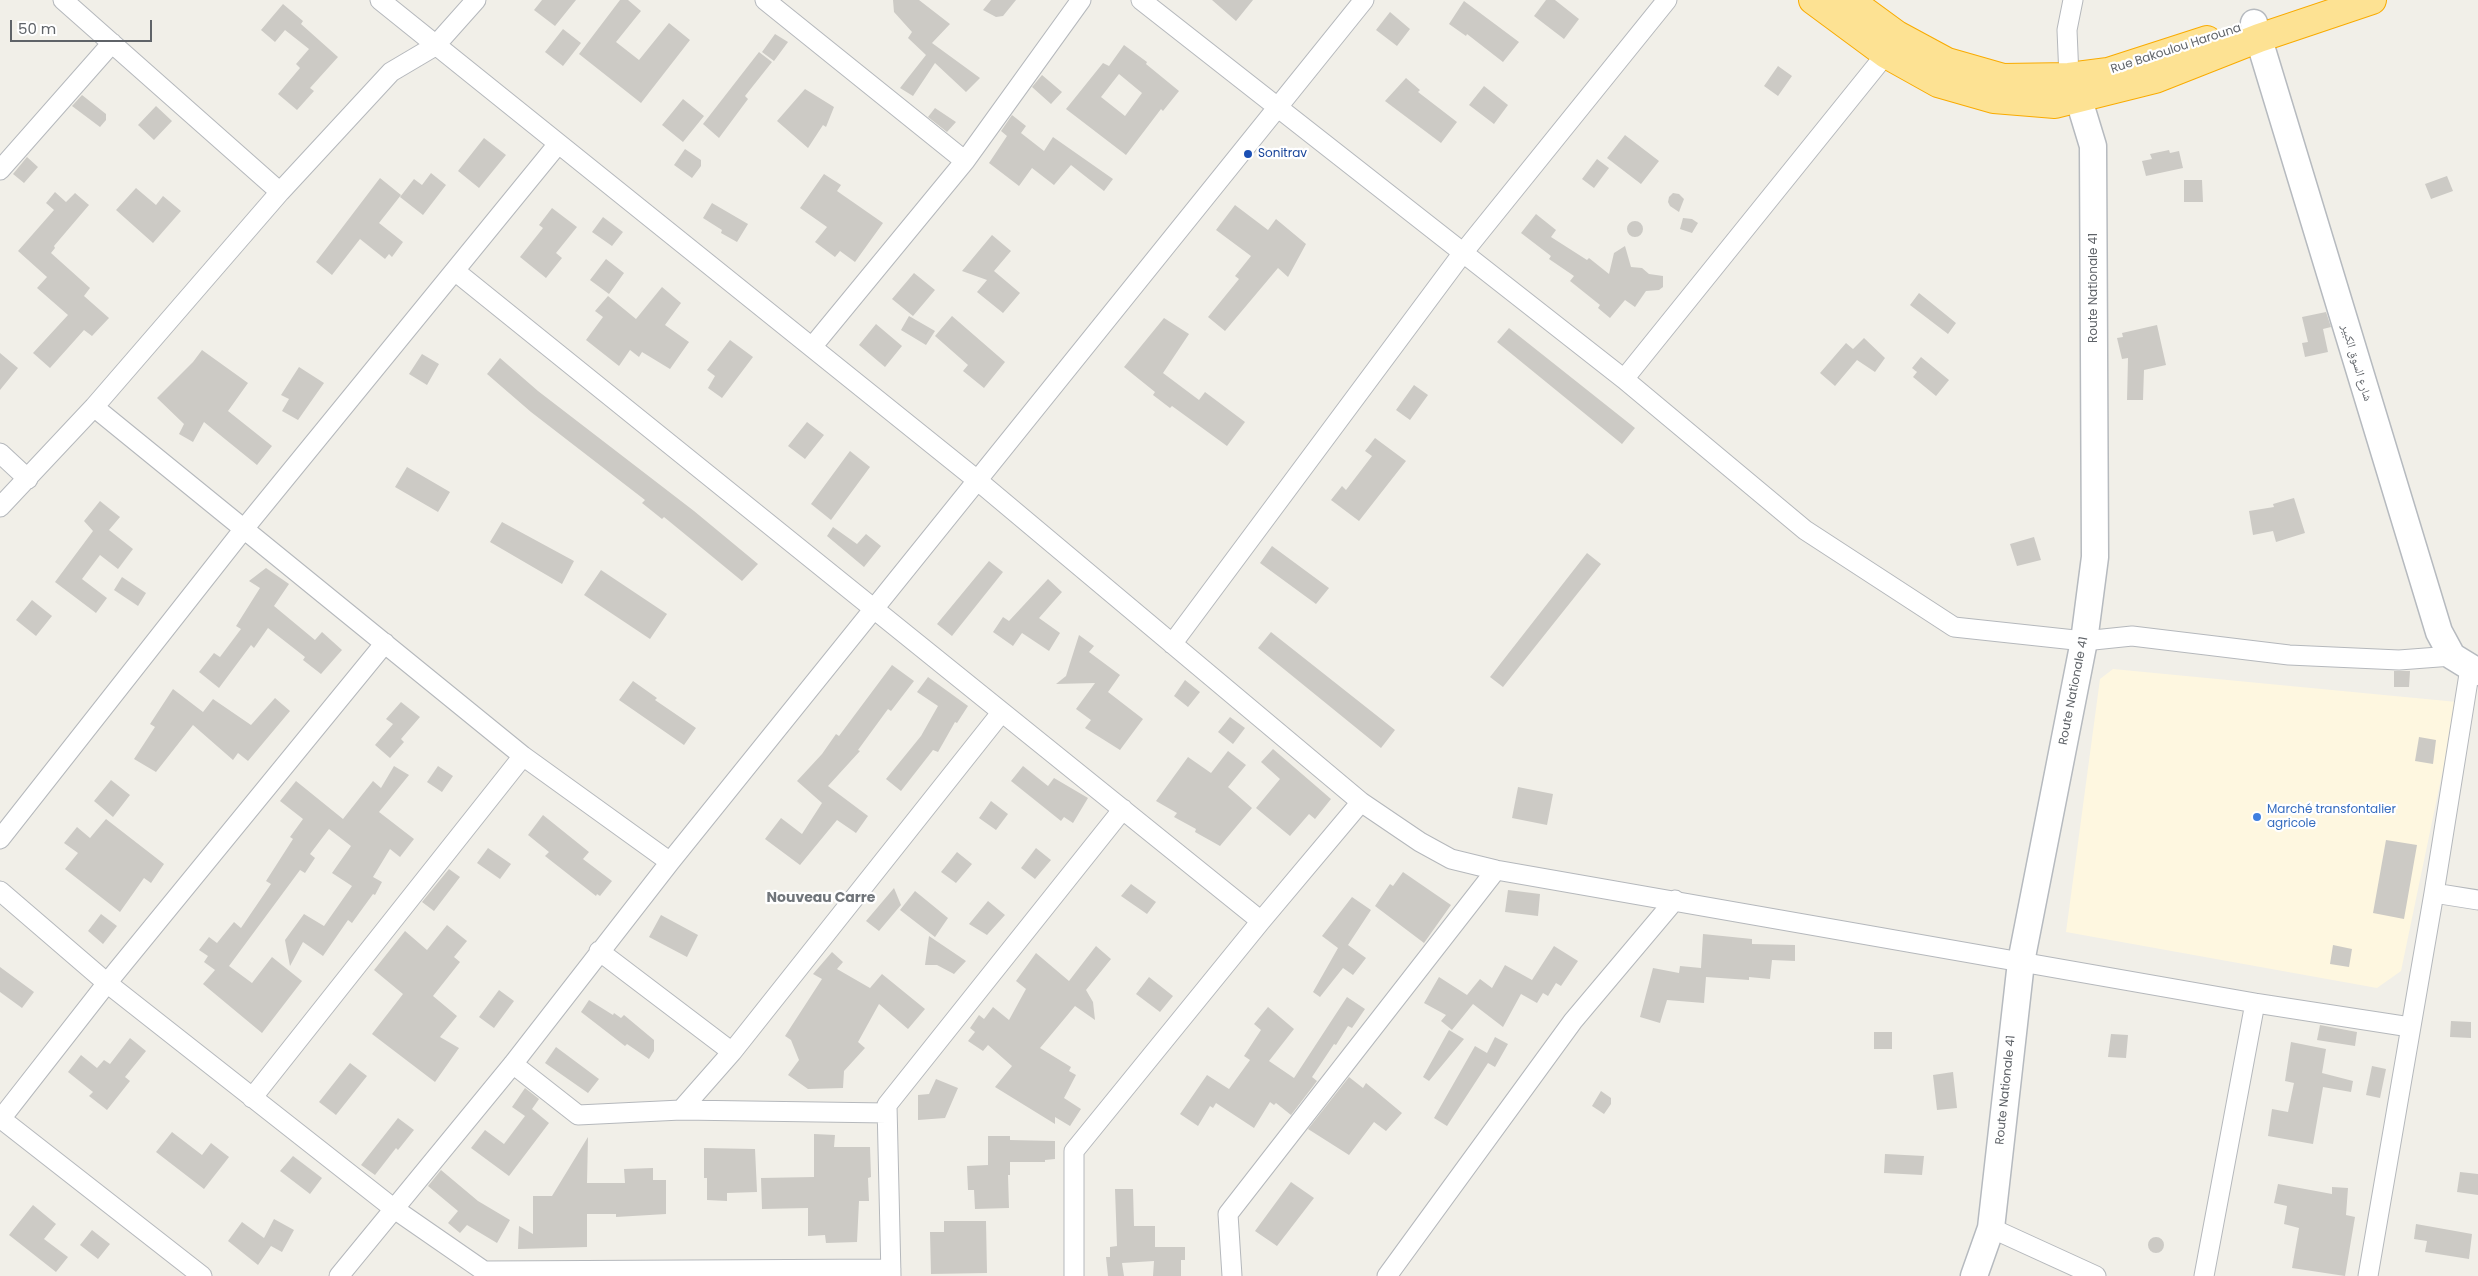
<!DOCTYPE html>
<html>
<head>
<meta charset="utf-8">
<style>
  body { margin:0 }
  #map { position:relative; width:2478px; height:1276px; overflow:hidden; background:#f1efe8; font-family:Poppins,sans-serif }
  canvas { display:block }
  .scale { position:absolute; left:10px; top:20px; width:142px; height:22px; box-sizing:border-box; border:2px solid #5f6368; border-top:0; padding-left:6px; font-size:15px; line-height:18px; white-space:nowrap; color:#5f6368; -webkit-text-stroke:4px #fff; paint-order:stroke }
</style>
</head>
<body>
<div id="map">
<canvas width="2478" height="1276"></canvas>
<div class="scale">50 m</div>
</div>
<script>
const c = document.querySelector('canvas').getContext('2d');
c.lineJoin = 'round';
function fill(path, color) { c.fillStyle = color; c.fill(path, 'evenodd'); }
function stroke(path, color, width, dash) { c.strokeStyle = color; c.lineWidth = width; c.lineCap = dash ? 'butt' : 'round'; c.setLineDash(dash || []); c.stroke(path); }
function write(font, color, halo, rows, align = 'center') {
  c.font = font + ' Poppins,"Noto Naskh Arabic",sans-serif'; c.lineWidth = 4.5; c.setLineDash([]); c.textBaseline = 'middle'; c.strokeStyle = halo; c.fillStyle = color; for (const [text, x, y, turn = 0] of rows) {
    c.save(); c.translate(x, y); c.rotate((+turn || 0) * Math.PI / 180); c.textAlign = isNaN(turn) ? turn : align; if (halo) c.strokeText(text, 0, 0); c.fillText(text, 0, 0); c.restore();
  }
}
fill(new Path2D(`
  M2113 669 2457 702 2401 971 2377 988 2066 932 2100 679Z`), '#fef7e0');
fill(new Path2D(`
  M542 0H576L555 26 534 10Z
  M620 0H628L641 11 616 42 639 60 669 23 690 40 641 103 579 54Z
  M893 0H919L950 24 932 43 980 78 966 92 935 63 913 96 900 88 926 55 908 38 912 32 894 12Z
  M991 0H1016L1003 16 996 17 983 10Z
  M1212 0H1253L1236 21Z
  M1546 0H1555L1579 19 1564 39 1534 16Z
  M1464 1 1519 42 1503 62 1467 34 1466 36 1449 24Z
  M283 4 303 21 301 24 338 57 310 88 314 91 297 110 278 94 300 68 296 64 309 49 285 30 275 42 261 30Z
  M1390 12 1410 29 1397 46 1376 30Z
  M563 29 581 43 563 66 545 52Z
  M775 34 788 42 774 61 762 52Z
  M1124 45 1147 62 1146 64 1179 91 1163 111 1161 109 1126 155 1066 109 1103 63 1111 67 1109 66ZM1119 74 1142 93 1125 116 1101 97Z
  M759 52 772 62 745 96 748 99 719 138 703 124Z
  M1778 66 1792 76 1778 96 1764 86Z
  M1042 75 1062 92 1051 104 1032 87Z
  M1406 78 1420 90 1418 92 1457 122 1441 143 1385 101Z
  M1484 86 1508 105 1494 124 1469 105Z
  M805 89 834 107 826 127 823 125 808 148 777 121Z
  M82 95 106 114V120L100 127 72 106Z
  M683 99 704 116 683 142 662 125Z
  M156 106 172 121 154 140 138 125Z
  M935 108 956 122 947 132 928 117Z
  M1012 115 1026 126 1021 133 1044 151 1053 137 1113 179 1104 191 1071 165 1054 185 1032 168 1019 186 989 163 1007 136 1001 131Z
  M1625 135 1659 161 1641 184 1607 158Z
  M484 138 506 155 479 188 458 171Z
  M685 149 701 160V166L692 178 674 165Z
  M2169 150 2170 153 2179 151 2183 168 2146 176 2142 161 2152 159 2150 154Z
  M27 157 38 167 24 183 13 174Z
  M1597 159 1609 168 1594 188 1582 179Z
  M431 173 446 185 423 215 400 197 414 179 422 185Z
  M824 174 841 185 837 191 883 223 855 262 840 251 835 257 815 242 827 227 800 208Z
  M2447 176 2453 191 2431 199 2425 184Z
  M380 178 401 195 379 223 403 242 392 257 389 254 385 259 360 239 332 275 316 262Z
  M2184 180H2202L2203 202H2184Z
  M136 188 156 205 163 196 181 211 153 243 116 210Z
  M55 192 66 202 75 193 89 205 54 246 55 248 51 253 90 288 84 296 109 318 92 336 84 330 50 368 33 353 68 315 37 288 47 277 18 251 54 210 46 203Z
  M1673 193 1679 194 1684 199 1679 212 1670 206 1668 202 1669 197Z
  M712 203 748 224 737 242 721 233 722 230 703 218Z
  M1235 205 1268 230 1276 219 1306 244 1288 277 1278 268 1225 331 1208 317 1239 279 1235 276 1251 256 1216 230Z
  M552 208 577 227 556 253 562 258 546 278 520 257 543 228 539 225Z
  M1536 214 1556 230 1551 237 1587 260 1589 258 1609 274 1614 253 1625 246 1631 267 1642 268 1649 274 1663 276V287L1659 290 1646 291 1635 307 1625 300 1610 318 1598 308 1600 305 1570 281 1574 276 1549 259 1551 256 1521 233Z
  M603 217 623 232 612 246 592 232Z
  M1683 218 1692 219 1698 223 1692 233 1680 229Z
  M1627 229a8 8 0 1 1 16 0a8 8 0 1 1-16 0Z
  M992 235 1011 251 994 271 1020 293 1003 313 977 292 987 280 962 271Z
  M606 259 624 273 609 294 590 280Z
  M914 273 935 290 913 316 892 299Z
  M662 287 681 303 665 325 689 342 670 369 642 352 639 357 630 350 619 366 586 340 603 317 595 311 608 296 636 319Z
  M1919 293 1956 323 1948 334 1910 305Z
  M2326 312 2331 327 2323 329 2328 352 2305 357 2302 343 2308 342 2302 317Z
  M909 316 935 331 926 345 901 330Z
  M952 316 1005 362 984 388 963 371 968 365 935 336Z
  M1164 318 1189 334 1163 373 1199 400 1205 392 1245 422 1227 446 1172 406 1170 408 1153 395 1155 392 1124 367Z
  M876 324 902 346 885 367 859 345Z
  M2157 325 2166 365 2144 370 2143 400H2127L2128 358 2122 359 2117 338 2123 337 2122 333Z
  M1509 328 1635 428 1622 444 1497 342Z
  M1864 338 1885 358 1875 372 1857 360 1835 386 1820 373 1846 343 1853 349Z
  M730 340 753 357 722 398 708 388 715 376 707 370Z
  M202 350 248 383 228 411 272 446 257 465 204 422 193 442 179 434 184 424 157 398 193 362Z
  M0 353 18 368 0 390Z
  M422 354 439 364 427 385 409 374Z
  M1921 357 1949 380 1936 396 1913 377 1917 372 1912 368Z
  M500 358 538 391 694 511 758 564 742 581 664 517 662 519 642 503 645 500 531 412 487 374Z
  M299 367 324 383 298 420 282 411 289 399 281 395Z
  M1414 385 1428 395 1410 420 1396 410Z
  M807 422 824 435 805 459 788 446Z
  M1375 438 1406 461 1359 521 1331 500 1342 486 1346 490 1372 456 1365 451Z
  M850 451 870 467 831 520 811 504Z
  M407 467 450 492 438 512 395 487Z
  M2294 498 2305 533 2276 542 2273 531 2253 535 2249 511 2274 507 2273 504Z
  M100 501 120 517 109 530 133 549 118 569 100 555 82 579 107 598 96 613 55 582 93 531 84 521Z
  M502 522 574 561 562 584 490 542Z
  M833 527 857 544 866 534 881 546 864 567 827 536Z
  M2034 537 2041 560 2017 566 2010 544Z
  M1272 546 1329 588 1316 604 1260 563Z
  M1587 553 1601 564 1503 687 1490 677Z
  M989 561 1003 572 952 636 937 624Z
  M266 568 289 584 274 606 315 640 322 632 342 650 321 674 303 660 305 657 268 628 254 648 251 645 219 688 199 672 214 653 220 657 241 629 236 626 260 588 249 581Z
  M601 570 667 614 650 639 584 595Z
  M122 577 146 593 138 606 114 590Z
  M1048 579 1062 592 1039 618 1060 633 1049 651 1022 633 1013 646 993 632 1003 617 1009 621Z
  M32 600 52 616 36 636 16 620Z
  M1271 632 1395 730 1381 748 1258 648Z
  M1079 635 1094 646 1089 652 1120 675 1108 692 1143 719 1120 750 1085 728 1091 720 1076 709 1095 683 1056 684 1066 676Z
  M892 665 914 681 891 711 888 709 858 750 860 751 828 786 868 816 856 833 837 820 800 865 765 839 781 818 802 834 822 803 797 781 822 754 836 734 839 736Z
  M2394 671H2410L2409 687H2394Z
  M928 677 968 706 957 723 955 722 938 752 933 750 901 791 886 779 921 736 938 706 917 692Z
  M1185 680 1200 692 1188 707 1174 696Z
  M633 681 657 698 655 700 696 728 684 745 619 700Z
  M173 689 203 712 213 699 251 725 275 698 290 711 248 761 238 753 233 760 193 725 156 772 134 759 155 727 150 724Z
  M401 702 420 717 401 739 404 742 390 758 375 745 393 724 386 719Z
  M1230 717 1245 728 1233 744 1218 732Z
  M2419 737 2436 740 2433 764 2415 761Z
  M1273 749 1331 799 1315 819 1309 814 1290 836 1256 808 1280 779 1261 762Z
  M1228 751 1246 765 1228 787 1252 808 1220 846 1195 832 1196 829 1174 817 1177 813 1156 801 1188 757 1211 773Z
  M394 766 409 775 379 812 414 839 400 857 390 849 373 877 382 882 375 895 373 894 352 923 348 920 323 956 303 942 290 966 285 940 304 914 324 926 352 886 332 873 351 846 329 829 310 854 315 858 305 873 300 870 229 966 252 983 272 957 302 981 262 1033 203 984 215 970 204 962 208 956 199 950 209 937 217 943 234 922 241 928 271 884 266 881 293 839 290 837 303 819 280 801 296 781 343 819 373 781 381 788Z
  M438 766 453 776 442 792 427 782Z
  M1023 766 1048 786 1054 778 1088 798 1073 823 1064 817 1061 821 1011 781Z
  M111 780 130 795 113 817 94 801Z
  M1518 787 1553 794 1547 825 1512 818Z
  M991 801 1008 814 996 830 979 818Z
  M543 815 589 852 583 859 612 881 600 896 597 894 596 896 545 856 549 852 528 835Z
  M106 819 164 864 151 883 144 878 120 912 65 869 78 853 64 843 77 827 90 838Z
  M2386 840 2417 845 2404 919 2373 913Z
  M488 848 511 864 500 879 477 863Z
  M1036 848 1051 860 1035 879 1021 868Z
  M957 852 972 864 956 883 941 872Z
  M449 869 460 877 434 911 422 902Z
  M1403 872 1451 905 1424 943 1375 906 1390 884 1393 886Z
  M1131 884 1156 902 1147 914 1121 896Z
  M894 888 901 905 879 931 866 921Z
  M1508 890 1540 894 1538 916 1505 912Z
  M915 891 948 918 935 937 900 910Z
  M1352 897 1371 910 1348 945 1366 958 1353 975 1343 968 1320 997 1313 992 1338 948 1322 936Z
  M988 901 1005 915 987 935 969 924Z
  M101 914 117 926 103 944 88 931Z
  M661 915 698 935 687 957 649 937Z
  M447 925 467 941 454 957 460 962 433 996 457 1016 440 1037 459 1048 435 1082 372 1034 403 994 374 970 405 931 427 950Z
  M1703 934 1752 939V944L1795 945V961L1772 960 1770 979 1749 977V980L1706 977 1704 1003 1667 1000 1660 1023 1640 1017 1653 968 1679 973 1680 966 1701 968Z
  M929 936 966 961 954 974 937 965H925Z
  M2333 945 2352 949 2349 967 2330 964Z
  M1096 946 1111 959 1086 990 1093 1002 1095 1020 1075 1006 1040 1048 1071 1067 1069 1071 1076 1075 1064 1098 1081 1109 1070 1126 1055 1117V1124L995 1087 1012 1066 988 1045 983 1051 968 1041 975 1032 970 1028 979 1015 984 1019 993 1007 1009 1020 1026 989 1016 981 1036 953 1069 981Z
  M1554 946 1578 961 1561 986 1556 983 1548 996 1543 993 1537 1003 1521 994 1503 1027 1473 1004 1452 1030 1441 1021 1446 1015 1424 1003 1439 977 1467 995 1480 979 1492 988 1505 965 1532 980Z
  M832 952 843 962 837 969 870 988 882 974 925 1009 908 1029 879 1004 858 1042 865 1048 844 1071 843 1088 808 1089 788 1075 799 1060 791 1040 785 1036 822 979 813 974Z
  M0 967 34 992 22 1008 0 992Z
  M1149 977 1173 996 1160 1012 1136 994Z
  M499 990 514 1001 494 1028 479 1017Z
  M1347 997 1365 1009 1352 1028 1348 1026 1336 1045 1334 1044 1312 1077 1317 1081 1291 1115 1276 1103 1274 1105 1270 1102 1254 1128 1216 1103 1213 1108 1210 1106 1198 1126 1180 1114 1207 1075 1229 1089 1250 1060 1244 1056 1261 1030 1254 1024 1268 1007 1294 1029 1269 1061 1294 1078Z
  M589 1000 613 1015 614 1013 621 1018 624 1015 654 1040V1051L649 1059 627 1044 625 1046 581 1012Z
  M2451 1021 2471 1022V1038L2450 1037Z
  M2320 1025 2357 1032 2355 1046 2317 1040Z
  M1449 1030 1464 1039 1429 1081 1423 1077Z
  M1874 1032H1892V1049H1874Z
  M2111 1034 2128 1035 2126 1058 2108 1057Z
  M1495 1037 1508 1044 1495 1067 1488 1063 1447 1126 1434 1118 1475 1046 1487 1053Z
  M130 1038 146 1051 125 1077 130 1081 107 1110 89 1096 93 1092 68 1072 81 1055 97 1068 104 1060 110 1064Z
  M2291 1042 2326 1049 2322 1073 2353 1081 2351 1092 2323 1087 2313 1144 2268 1136 2272 1109 2288 1112 2294 1083 2285 1081Z
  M556 1047 599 1079 588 1093 545 1063Z
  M350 1063 367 1076 336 1115 319 1102Z
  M2372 1066 2386 1069 2380 1098 2366 1095Z
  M1953 1072 1957 1108 1937 1110 1933 1075Z
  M1349 1077 1363 1088 1366 1083 1402 1113 1386 1131 1374 1122 1349 1155 1308 1129Z
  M936 1079 958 1088 945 1118 918 1120V1095L929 1094Z
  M525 1088 539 1099 532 1109 549 1123 509 1176 471 1148 485 1130 504 1144 525 1116 512 1107Z
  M1601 1091 1611 1098V1104L1604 1114 1592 1106Z
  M398 1118 414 1130 398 1150 396 1148 375 1175 361 1165Z
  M172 1132 202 1155 211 1143 229 1157 204 1189 156 1152Z
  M814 1134 835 1135 834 1147H870L871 1177 868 1178 869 1201H859L857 1242 826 1243 825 1235 808 1236V1208L762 1209 761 1178 814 1177Z
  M988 1136H1010V1140L1055 1141V1159L1045 1160V1162H1010V1175H1008L1009 1208 975 1209 974 1190H968L967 1166 988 1165Z
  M588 1137 587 1183H625L624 1169 653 1168V1180H666V1214L616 1217V1214H587V1247L518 1249 519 1226 533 1234V1196H552Z
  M704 1148 755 1149 757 1192 727 1193V1201L707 1200V1178H704Z
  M1885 1154 1924 1156 1922 1175 1884 1173Z
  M293 1156 322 1178 310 1194 280 1171Z
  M441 1170 478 1201 510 1220 497 1243 467 1225 460 1233 448 1223 458 1211 428 1186Z
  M2460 1172 2478 1174V1195L2457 1192Z
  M1291 1182 1314 1198 1277 1246 1255 1231Z
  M2278 1184 2332 1194V1187L2348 1188 2346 1215 2355 1217 2345 1276 2292 1268 2299 1228 2284 1224 2287 1206 2274 1203Z
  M1115 1189H1133L1134 1226H1155V1247H1185V1260H1181V1276H1153L1154 1261 1122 1263 1124 1276H1108L1106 1257H1110V1247L1117 1246Z
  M33 1205 56 1224 44 1239 68 1257 56 1272 9 1235Z
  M274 1219 294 1230 282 1252 271 1246 258 1265 228 1241 242 1222 264 1238Z
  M944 1221H986L987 1273 931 1274 930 1232H944Z
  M2416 1224 2472 1234 2469 1259 2425 1252 2427 1241 2414 1239Z
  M92 1230 110 1244 98 1259 80 1245Z
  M2148 1245a8 8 0 1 1 16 0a8 8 0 1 1-16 0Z`), '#cccac5');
const street = new Path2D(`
  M63 0 280 192
  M380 0 977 480 1361 802 1420 842 1451 859 1496 870 2255 1003 2410 1027
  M765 0 965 161
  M1141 0 1624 379 1805 530 1954 627 2084 641 2132 636 2289 655 2399 660 2452 656
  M2069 77 2067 30 2073 0
  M0 170 112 43
  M455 271 1261 921
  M812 347 965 161 1081 0
  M1624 379 1886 54
  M94 407 523 756 670 862
  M0 453 28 479
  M0 507 94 407 280 192 391 72 435 46 476 0
  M1172 644 1462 254 1667 0
  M0 839 243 530 558 144
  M0 891 107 983 393 1208 484 1271 891 1269
  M2434 893 2478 900
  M599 951 732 1052
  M513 1064 578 1115 681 1110 887 1113
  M252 1098 523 756
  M681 1110 732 1052 1001 713
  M0 1118 202 1276
  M0 1120 107 983 385 643
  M1991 1228 2096 1276
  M339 1276 513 1064 670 862 1364 0
  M891 1276 887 1105 1123 809
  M1074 1276V1151L1261 921 1361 802
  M1232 1276 1228 1214 1496 870
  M1387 1276 1573 1021 1675 900
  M2204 1276 2255 1003
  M2368 1276 2434 893 2470 668`);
const secondary = new Path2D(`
  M2254 23 2439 632 2452 656 2478 672
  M1974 1276 1991 1228 2021 962 2084 641 2095 557 2093 146 2079 100 2069 77`);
const highway = new Path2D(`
  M1813 0 1886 54 1938 83 1994 99 2055 104 2155 79 2259 38 2372 0
  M1849 0 1897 35 1947 62 2003 78 2069 77 2108 72 2207 40`);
stroke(street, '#b5b8bc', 21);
stroke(secondary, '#b6babf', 29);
stroke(highway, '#f9ab00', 30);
stroke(street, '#fff', 19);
stroke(secondary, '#fff', 26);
stroke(highway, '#fde293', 28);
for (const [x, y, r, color] of [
  [1248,154,5,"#1a4fb4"],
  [2257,817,5,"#3f7fe0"]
]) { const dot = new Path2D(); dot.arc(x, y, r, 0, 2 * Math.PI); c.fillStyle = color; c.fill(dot); stroke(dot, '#fff', 2); }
write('12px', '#5f6368', '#fff', [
  ["Rue Bakoulou Harouna",2176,49,-18],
  ["Route Nationale 41",2094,288,-90],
  ["شارع السوق الكبير",2356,363,73],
  ["Route Nationale 41",2074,691,-79],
  ["Route Nationale 41",2006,1090,-84]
]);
write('12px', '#164399', '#fff', [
  ["Sonitrav",1258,154]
], 'left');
write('12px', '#366cbe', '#fff', [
  ["Marché transfontalier",2267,810],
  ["agricole",2267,824]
], 'left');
write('bold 14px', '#70757a', '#fff', [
  ["Nouveau Carre",821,898]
]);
</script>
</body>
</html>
